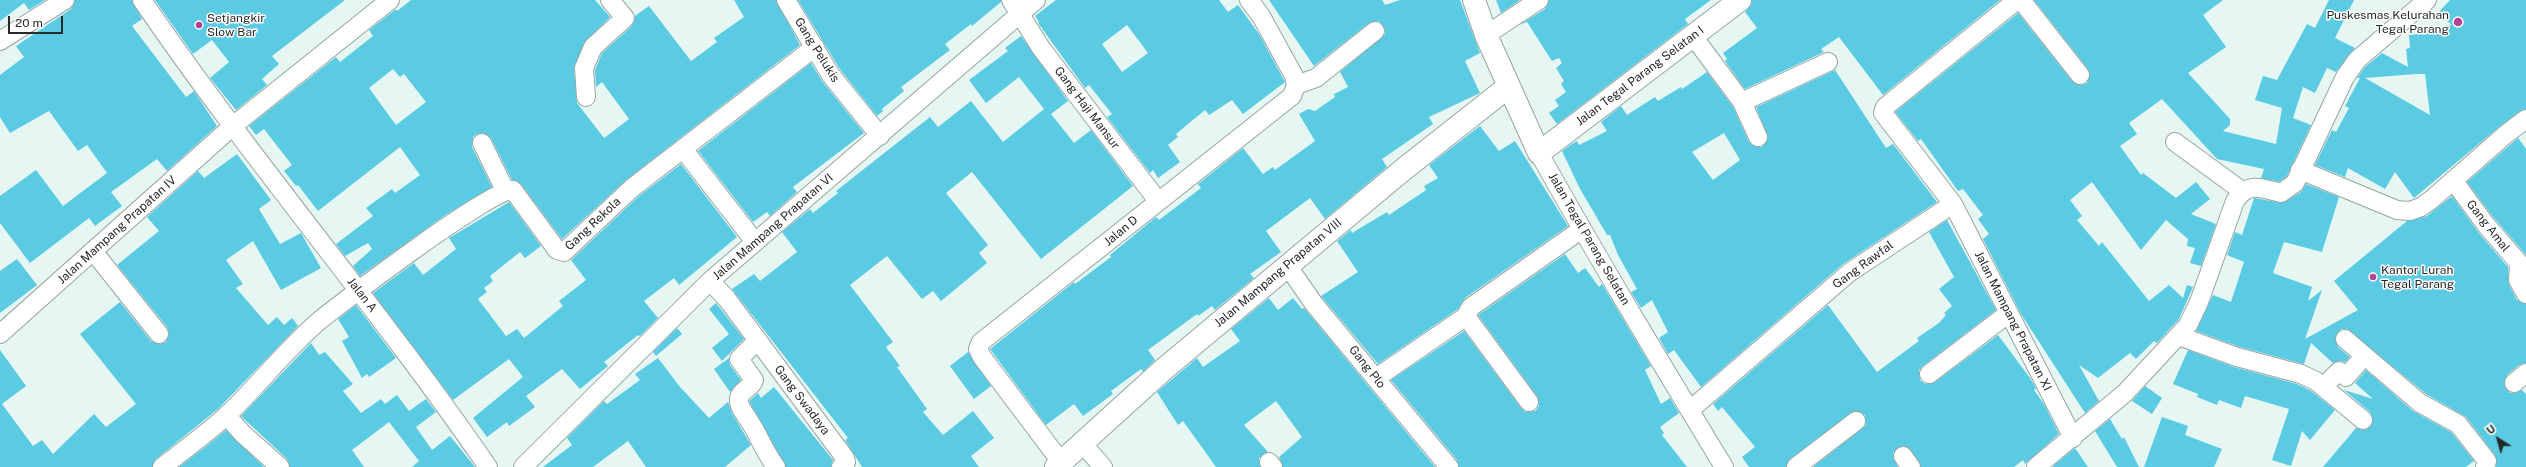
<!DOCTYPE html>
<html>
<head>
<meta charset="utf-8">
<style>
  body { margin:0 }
  #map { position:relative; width:2526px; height:467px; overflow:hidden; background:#e6f6f3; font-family:"Public Sans",sans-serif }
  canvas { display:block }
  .north { position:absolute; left:2478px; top:419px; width:40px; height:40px; -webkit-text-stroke:3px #fff; paint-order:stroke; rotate:323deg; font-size:11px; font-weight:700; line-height:16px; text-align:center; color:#252b29 }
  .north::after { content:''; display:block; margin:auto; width:14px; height:18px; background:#252b29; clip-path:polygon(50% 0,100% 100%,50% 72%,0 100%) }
  .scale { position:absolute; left:8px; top:16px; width:55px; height:18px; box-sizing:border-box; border:2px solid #252b29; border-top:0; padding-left:5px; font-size:12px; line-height:14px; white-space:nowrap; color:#252b29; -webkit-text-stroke:3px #fff; paint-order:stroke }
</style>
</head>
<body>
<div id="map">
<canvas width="2526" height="467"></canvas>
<div class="north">U</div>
<div class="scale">20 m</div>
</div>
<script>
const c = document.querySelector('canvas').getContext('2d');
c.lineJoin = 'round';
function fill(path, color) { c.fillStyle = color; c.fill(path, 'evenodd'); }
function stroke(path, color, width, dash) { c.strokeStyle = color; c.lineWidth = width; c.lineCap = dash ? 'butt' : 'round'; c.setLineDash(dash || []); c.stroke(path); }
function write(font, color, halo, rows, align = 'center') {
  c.font = font + ' "Public Sans",sans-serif'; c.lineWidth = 3; c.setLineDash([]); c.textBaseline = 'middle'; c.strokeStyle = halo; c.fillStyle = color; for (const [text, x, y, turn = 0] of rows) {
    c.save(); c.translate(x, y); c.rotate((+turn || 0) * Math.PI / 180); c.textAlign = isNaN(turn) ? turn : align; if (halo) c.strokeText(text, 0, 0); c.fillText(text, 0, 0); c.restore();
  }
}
fill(new Path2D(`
  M0 0H45L29 10 24 3 0 21Z
  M75 0H132L142 19 132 26 186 97 194 91 217 126 167 171 157 159 111 192 122 206 95 226 89 218 30 263 0 223V196L36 170 63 206 107 173 87 145 78 151 49 111 10 133 0 117V75L24 57 16 46 71 9Z
  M155 0H345L272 56 279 64 262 79 267 85 236 110 210 78 229 62 212 40 193 54Z
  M411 0H595L610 17 584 43 574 69 577 103 604 138 629 119 602 82 596 87 595 70 602 53 632 26 635 16 649 6 691 61 717 42 714 38 744 17 734 0H776L800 45 626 180 562 239 521 184 512 180 491 138 483 133 477 134 473 137 472 147 492 187 444 216 360 276 353 266 372 249 368 243 345 256 336 244 373 216 366 208 392 189 395 193 420 175 400 147 318 211 298 185 296 186 284 171 292 165 264 129 256 135 249 126 336 57 340 62 373 36 369 30 396 9 397 11ZM393 69 400 77 404 74 426 102 396 125 369 88Z
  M798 0H1001V2L972 26 971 24 945 44 950 50 901 87 904 91 882 109 883 111 877 116 839 68Z
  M1056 0H1219L1228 12 1238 5 1259 34 1285 82 1243 114 1232 100 1209 115 1205 110 1176 134 1178 137 1168 145 1180 162 1158 178 1153 170 1150 173 1107 117 1112 114 1089 85 1085 88 1038 23 1039 22 1035 16ZM1127 25 1148 53 1122 72 1102 44Z
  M1269 0H1382L1385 5 1400 0H1460L1480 53 1465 61 1480 93 1429 117 1433 124 1382 159 1387 167 1325 219 1310 198 1266 231 1281 252 1250 274 1254 278 1215 310 1212 306 1198 316 1197 314 1148 350 1155 360 1143 372 1141 369 1111 391 1113 394 1083 416 1074 404 1046 425 990 349 1074 282 1075 284 1111 257 1110 255 1156 217 1159 220 1201 188 1198 184 1243 148 1263 174 1273 167 1275 170 1315 141 1299 114 1308 109 1315 111 1335 97 1334 94 1348 87 1340 72 1385 34V29L1379 21 1369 23 1314 66Z
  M1496 0H1520L1501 13Z
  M1549 0H1711L1685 19 1688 24 1557 124 1549 113 1559 106 1555 100 1566 92 1561 84 1564 81 1556 68 1562 63 1559 58 1552 61 1527 22 1519 25 1545 9Z
  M1752 0H2000L1883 95 1839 37 1821 49 1824 52 1745 89 1725 61 1727 59 1723 53 1757 28 1745 12 1751 5Z
  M2034 0H2223L2203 15 2226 47 2188 73 2230 119V125L2223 131 2276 144 2282 108 2255 100 2263 76 2277 80 2307 24 2315 28 2329 0H2354L2335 38 2355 48 2336 72 2327 68 2315 93 2303 87 2293 118 2311 125 2287 176 2279 182 2261 178 2264 169 2217 159 2162 99 2129 123 2137 134 2120 146 2141 175 2143 173 2176 198 2196 182 2210 199 2191 214 2216 224 2201 266 2190 263 2195 248 2187 246 2188 239 2166 220 2141 250 2092 182 2070 200 2082 216 2077 220 2099 246 2102 242 2149 301 2169 285 2183 298 2187 285 2193 287 2179 319 2157 343 2154 341 2136 359 2130 353 2098 378 2079 365 2099 401 2085 413 2021 314 1983 239 1989 234 1978 219 1983 215 1963 189 1958 191 1921 139 1918 141 1895 112 2018 13 2072 81 2081 85 2087 83 2090 74 2088 69Z
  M2450 0H2526V109L2520 111 2499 127 2414 198 2395 172 2385 189 2348 168 2345 177 2315 165 2332 130 2336 132 2349 108 2345 106 2360 78H2357L2365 67 2382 53 2408 67 2406 49 2410 48 2409 35 2420 34 2419 29 2452 25 2438 13ZM2416 74H2425L2430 115 2365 78Z
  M1021 36 1068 101 1051 114 1074 143 1091 130 1133 186 1041 259 972 172 946 193 988 245 979 253 987 263 941 301 933 291 922 299 887 256 850 285 893 342 886 347 900 366 897 367 927 409 923 412 943 435 973 411 994 438 971 456 979 467H862L845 440 848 438 732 289 754 274 760 281 797 252 782 232 810 209 813 213 838 193 836 191 930 117 938 127 971 101 1003 142 1044 109 1019 77 986 103 969 80 1008 51 1005 48Z
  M811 63 822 81 864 133 793 187 797 192 770 216 767 212 753 222 698 151Z
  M1835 70 1886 148 1893 144 1937 202 1843 264 1701 387 1674 350 1668 354 1659 338 1668 332 1652 300 1641 308 1631 292 1637 289 1618 255 1610 235H1607L1579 187 1562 151 1572 144 1577 141 1579 145 1607 131 1601 122 1621 106 1627 115 1655 97 1658 101 1681 87 1682 89 1707 72 1733 107 1749 142 1757 147H1762L1768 138 1756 107ZM1724 133 1740 160 1713 180 1692 152Z
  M1480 126 1499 151 1515 141 1568 226 1465 298 1458 309 1378 364 1321 296 1358 272 1337 241 1351 230 1352 233 1387 212 1389 215 1426 190 1424 186 1438 178 1429 165Z
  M2518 138 2526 149V255L2494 218 2467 182Z
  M237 154 271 200 259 209 280 244 301 233 321 268 281 290 253 241 226 260 243 284 236 288 268 325 277 317 284 325 292 318 298 326 219 408 156 459 152 467H0V350L26 386 2 404 33 446 42 440 53 454 94 414 106 427 136 404 80 334 120 302 151 341 160 344 166 342 169 333 167 327 117 265 159 231 147 217 198 171 204 178Z
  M681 164 737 237 679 285 674 278 644 301 658 318 640 336 638 335 604 362 608 366 580 389 562 369 526 396 535 407 509 426 507 422 487 437 473 418 523 377 509 359 453 400 373 293 414 263 423 275 456 249 449 238 509 202 541 246 525 258 520 252 490 276 493 281 484 288 487 292 478 299 506 336 517 329 524 338 563 306 559 301 586 280 571 260 639 196Z
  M2306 184 2339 197 2322 252 2284 242 2273 273 2312 287 2308 301 2322 290 2305 339 2358 310 2334 281 2407 221 2427 216 2452 196 2478 232 2508 267 2509 285 2517 300 2526 304V363L2519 365 2507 375 2504 384 2510 393H2516L2522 390 2526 394V467H2496L2495 455 2466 417 2426 394 2347 329H2341L2335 337 2338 347 2350 357 2345 362 2341 361 2333 363 2311 343 2304 364 2240 347 2196 331 2213 295 2231 302 2244 262 2227 255 2235 232 2242 235 2254 198 2283 203 2301 192Z
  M1947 220 1996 310 1923 366 1919 370 1920 380 1925 384 1935 382 1998 335 2030 378 2036 388 2034 390 2044 404 2059 434 2025 464 2023 460 2014 467H1921L1911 450 1902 446 1893 452V457L1898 467H1813L1866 425 1865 415 1855 411 1790 459 1786 467H1749L1742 457 1755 447 1722 407 1718 411 1713 404 1828 305 1877 372 1919 341 1917 338 1939 323 1946 315 1944 313 1952 306 1939 289 1954 277 1929 232Z
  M1565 254 1578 273 1585 268 1599 287 1602 284 1651 366 1645 370 1661 404 1670 398 1679 413 1660 427 1664 433 1662 435 1687 467H1459L1457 460 1391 380 1464 331 1521 408 1525 412 1535 411 1539 406 1537 396 1478 315Z
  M17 259 37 285 0 313V271Z
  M1269 298 1278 310 1293 298 1302 309 1304 308 1435 467H1283L1279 457 1302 437 1276 401 1244 425 1268 452 1259 458 1260 467H1216L1183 421 1178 425 1157 392 1197 358 1203 367 1240 341 1231 329Z
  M716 303 744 339 722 361 712 348 729 334 709 309Z
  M356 305 396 358 369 377 367 374 362 378 342 341 349 337 338 319Z
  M677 328 682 334 656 356 653 352Z
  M311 343 319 355 325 352 353 384 343 391 361 413 381 399 385 404 397 395 409 411 426 399 436 412 416 427 432 450 450 436 475 467H412L419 461 389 422 352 450 364 467H290L287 459 241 416Z
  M2188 350 2234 367 2297 384 2310 390 2335 410 2310 440 2302 431 2291 466 2272 460 2289 409 2245 396 2241 408 2219 400 2217 405 2197 397 2198 394 2173 384Z
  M968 352 991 386 974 399 950 366Z
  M658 358 680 387 709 418 728 402 732 413 751 445 725 467H646L628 441 593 467H543L572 445 567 438 604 401 607 404 640 380 635 374Z
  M729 358 730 365 741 380 730 392 714 369Z
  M2366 370 2413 411 2451 432 2474 461 2466 467H2323L2356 428 2366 430 2373 422 2370 412 2344 390 2373 399 2355 383Z
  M2145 386 2162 398 2152 414 2132 401Z
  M774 387 833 460 831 467H786L749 401 758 393 761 398Z
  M2162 417 2188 426 2185 435 2222 449 2214 467H2144Z
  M2110 419 2122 439 2124 437 2139 467H2117L2095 431Z
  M226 430 264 467H179L209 444Z
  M2075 448 2088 467H2054L2053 466Z`), '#5acbe2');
const minor = new Path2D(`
  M142 0C251 160 378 307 488 467
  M786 0 830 74 880 136
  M1011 0 1041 48 1158 201
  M2017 0 1885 107 1883 113 1953 204 2073 438
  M2021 0 2080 75
  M1486 35 1539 0
  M1693 36 1742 102 1758 137
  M0 41 65 0
  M1296 85 1316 78 1375 31
  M586 97 584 68 593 47 625 18 610 0
  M1742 102 1828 62
  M2175 142 2242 191
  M482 143 505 190
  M683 149 755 242
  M1539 153C1598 259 1661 363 1724 467
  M2300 170 2397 210 2410 211 2421 207 2432 199 2505 135 2526 119
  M2453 180 2486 225 2519 263 2518 280 2526 294
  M93 251 159 334
  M1287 265 1314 304 1449 467
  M710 281 727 299 845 458 846 462 841 467
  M0 334 234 125 390 0
  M2179 336 2237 357 2301 374 2316 381 2363 420
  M2345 339 2420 403 2458 424 2487 461 2485 467
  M758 340 739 359 754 380C752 388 740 390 739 399 738 405 743 411 746 416 759 434 763 450 776 467
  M1929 374 2009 313
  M1376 378 1468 315
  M2514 383 2526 373
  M2324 386 2339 371 2346 377 2364 356
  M1529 402 1468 319V312L1471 307 1582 229
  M1690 410 1850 272 1953 204
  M227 416 243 434 280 467
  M1082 443 1103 467
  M1903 456 1911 467
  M1061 462 982 357 978 349 981 342 1292 96 1296 85 1294 76 1261 16 1249 0
  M1269 462 1273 467
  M162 467C183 451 206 434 226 416 258 386 285 350 319 321 342 302 494 187 513 190L557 250 564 252 632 188 815 47
  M523 467 710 281 1036 0
  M1796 467 1856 421
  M2036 467 2125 393 2188 325 2199 302 2235 201C2249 181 2260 188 2281 193L2295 183 2345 77 2357 60 2427 0`);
const tertiary = new Path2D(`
  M1474 0 1486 35 1539 153 1740 0
  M1056 467 1164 369 1404 169 1508 87`);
stroke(minor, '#96a5a2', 20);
stroke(tertiary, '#96a5a2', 24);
stroke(minor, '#fff', 18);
stroke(tertiary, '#fff', 22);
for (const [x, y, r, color] of [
  [2458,22,5,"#b5419a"],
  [199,25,4,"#b5419a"],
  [2373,277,4,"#b5419a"]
]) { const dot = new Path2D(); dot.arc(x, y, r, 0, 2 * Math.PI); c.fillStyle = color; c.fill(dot); stroke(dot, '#fff', 1.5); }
write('12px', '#252b29', '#fff', [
  ["Puskesmas Kelurahan",2449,15,"right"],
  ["Tegal Parang",2449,29,"right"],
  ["Setjangkir",207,18],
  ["Slow Bar",207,32],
  ["Kantor Lurah",2381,270],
  ["Tegal Parang",2381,284]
], 'left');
write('12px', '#252b29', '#fff', [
  ["Gang Pelukis",817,50,58],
  ["Jalan Tegal Parang Selatan I",1640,76,-37],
  ["Gang Haji Mansur",1087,108,53],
  ["Gang Rekola",593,224,-43],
  ["Gang Amal",2488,226,52],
  ["Jalan Mampang Prapatan VI",773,227,-41],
  ["Jalan Mampang Prapatan IV",117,230,-42],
  ["Jalan D",1121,231,-40],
  ["Jalan Tegal Parang Selatan",1589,239,60],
  ["Gang Rawfal",1863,265,-36],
  ["Jalan Mampang Prapatan VIII",1278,273,-40],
  ["Jalan A",362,295,52],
  ["Jalan Mampang Prapatan XI",2013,321,63],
  ["Gang Plo",1367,367,52],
  ["Gang Swadaya",802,400,53]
]);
</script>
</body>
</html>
